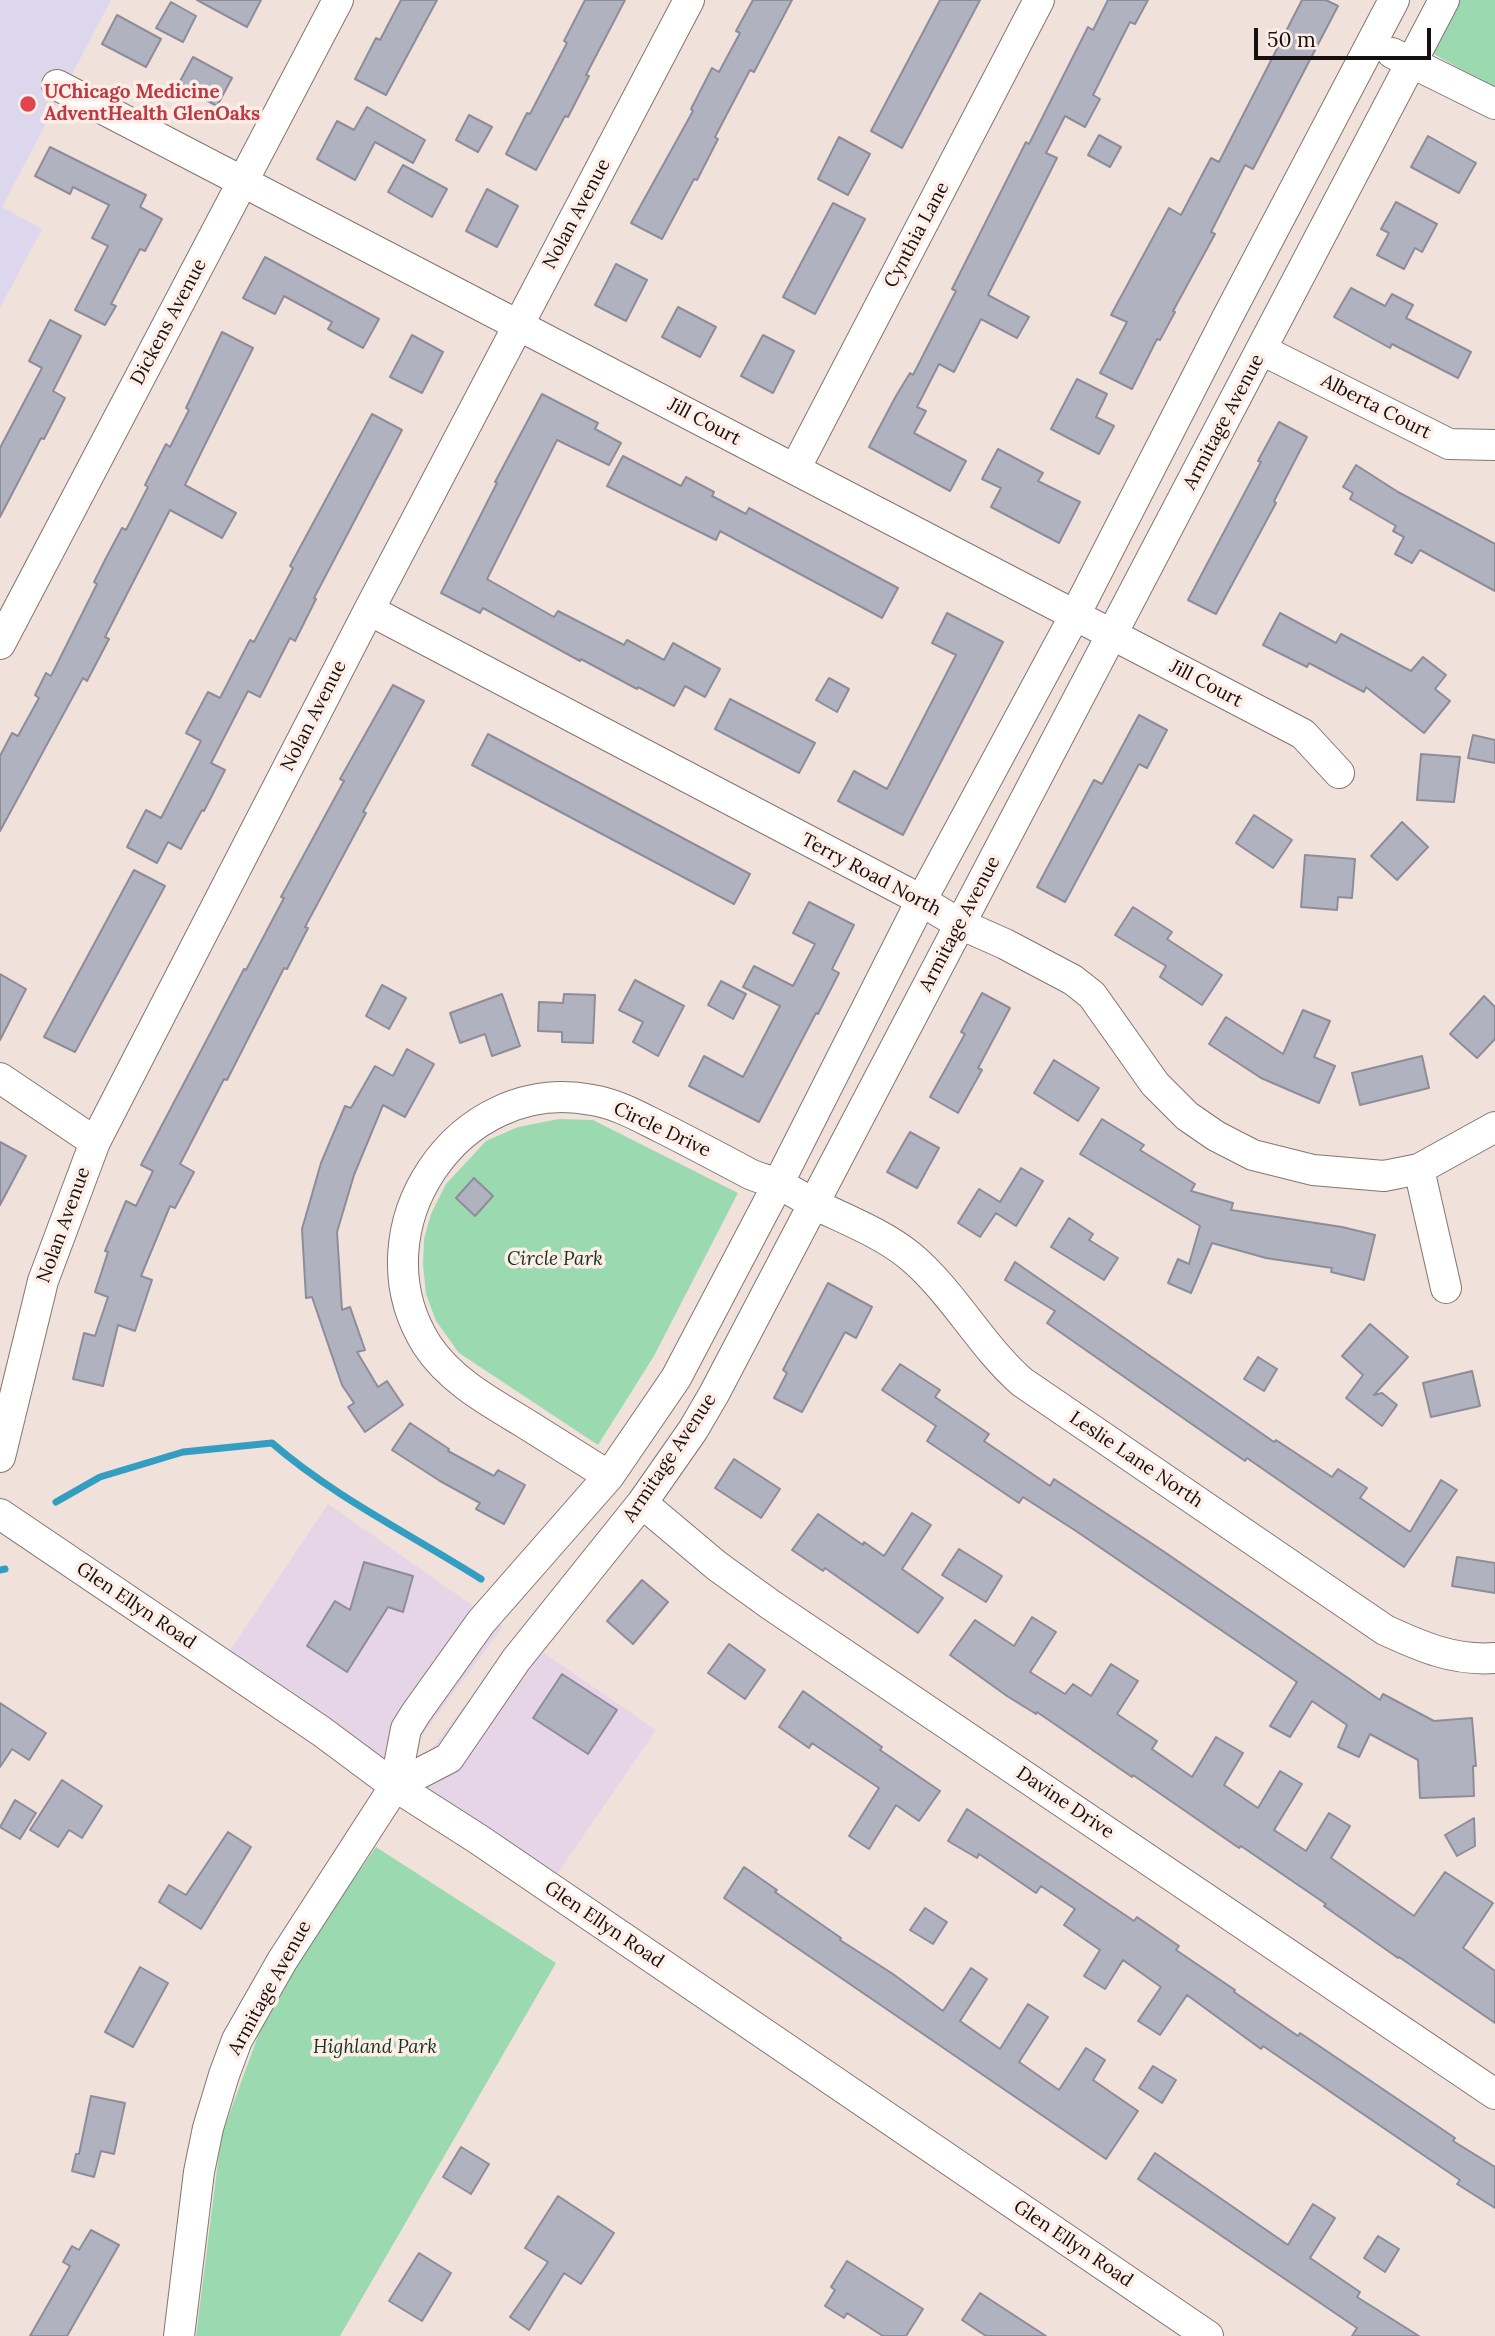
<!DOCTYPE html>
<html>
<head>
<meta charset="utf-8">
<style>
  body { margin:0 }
  #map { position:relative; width:1495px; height:2336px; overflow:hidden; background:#f1e1db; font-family:Lora,serif }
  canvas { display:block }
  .scale { position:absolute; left:1254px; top:28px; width:177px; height:32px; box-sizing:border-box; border:4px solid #15100e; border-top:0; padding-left:9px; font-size:21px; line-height:24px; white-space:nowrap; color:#15100e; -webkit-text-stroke:5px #ffeee8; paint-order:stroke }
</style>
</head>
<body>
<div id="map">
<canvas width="1495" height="2336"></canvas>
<div class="scale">50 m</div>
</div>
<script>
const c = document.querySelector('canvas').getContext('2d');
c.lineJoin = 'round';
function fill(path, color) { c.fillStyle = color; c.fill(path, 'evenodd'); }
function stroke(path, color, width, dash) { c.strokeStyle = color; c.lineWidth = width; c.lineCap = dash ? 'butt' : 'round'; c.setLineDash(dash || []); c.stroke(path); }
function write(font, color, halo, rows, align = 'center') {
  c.font = font + ' Lora,serif'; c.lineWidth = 7; c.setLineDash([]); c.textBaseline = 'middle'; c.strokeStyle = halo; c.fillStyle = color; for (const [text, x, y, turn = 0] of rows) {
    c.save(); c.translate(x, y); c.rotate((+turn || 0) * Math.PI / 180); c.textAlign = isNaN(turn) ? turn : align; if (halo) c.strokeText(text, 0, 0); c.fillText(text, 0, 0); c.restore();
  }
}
fill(new Path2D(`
  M328 1504 503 1627 391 1777 222 1662Z
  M519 1636 656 1730 553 1880 408 1779Z`), '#e5d5e7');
fill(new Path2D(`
  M0 0H111L2 207 42 229 0 308Z`), '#ddd7ed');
fill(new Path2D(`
  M1460 0H1495V89L1432 53Z
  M559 1119 593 1120 738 1193 654 1356 598 1445 459 1353 436 1321 426 1294 423 1265 424 1239 431 1214 446 1184 486 1141 518 1127Z
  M376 1847 556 1963 340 2336H196L221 2137 273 1995Z`), '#9bdab1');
stroke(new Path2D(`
  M56 1502 100 1477 183 1452 272 1443C334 1497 412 1535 481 1579
  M0 1570 5 1569`), '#339ec1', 7);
const building = new Path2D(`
  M197 0H261L247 27Z
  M401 0H437L386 95 355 79 376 38 380 40Z
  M585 0H625L586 75 589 76 568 117 565 116 536 170 506 154 527 113 530 114 567 43 564 41Z
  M753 0H792L754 72 750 70 715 137 718 139 697 180 694 179 662 239 631 223 693 111 691 109 712 68 719 72 740 33 736 31Z
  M940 0H980L902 148 871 131Z
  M1108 0H1148L1135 24 1130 22 1093 95 1100 99 1085 127 1065 116 1046 153 1057 158 988 295 1029 317 1017 338 981 319 954 372 939 364 917 407 926 411 914 433 966 461 950 491 869 447 896 396 910 373 913 375 956 291 952 289 1026 142 1029 144 1088 27 1093 30Z
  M1302 0H1326L1338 6 1253 169 1245 165 1211 232 1215 234 1173 311 1175 312 1160 340 1157 339 1132 389 1100 373 1127 322 1111 315 1169 208 1181 215 1211 158 1219 162Z
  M171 2 196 16 183 42 156 28Z
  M117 15 161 39 146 67 102 44Z
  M193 57 232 78 217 106 178 85Z
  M367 107 425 140 413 163 375 142 355 180 317 159 337 121 354 130Z
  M469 115 492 127 478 152 456 140Z
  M1099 135 1121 147 1110 167 1088 155Z
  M1428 136 1476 163 1459 193 1411 167Z
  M839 137 870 154 848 195 818 179Z
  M50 147 146 195 140 207 162 219 145 251 140 249 111 304 116 306 105 325 75 310 108 246 92 238 109 205 73 187 70 194 35 176Z
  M403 165 447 189 432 217 388 192Z
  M487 189 518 206 497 247 466 231Z
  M1396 202 1437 224 1422 252 1415 248 1404 269 1377 255 1389 233 1381 229Z
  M833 203 865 219 815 314 783 297Z
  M265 257 379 319 363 348 328 329 332 322 284 296 275 314 243 298Z
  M616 264 647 280 626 321 595 305Z
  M1351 288 1385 306 1392 294 1413 305 1406 318 1471 352 1458 378 1392 344 1390 348 1334 317Z
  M678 307 716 327 700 357 662 337Z
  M50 320 81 336 53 391 65 398 44 439 41 438 0 517V448L42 368 29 361Z
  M222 332 253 348 185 485 236 513 222 538 170 510 105 637 109 639 87 681 83 678 0 831V756L12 733 18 736 39 698 35 695 46 673 51 676 97 584 94 582 106 558 122 528 126 530 148 487 145 485 166 444 170 447 189 410 186 408Z
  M412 335 443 352 422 393 390 377Z
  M763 335 794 351 773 393 741 376Z
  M1077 379 1107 394 1096 417 1114 426 1099 454 1051 429Z
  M542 394 598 423 595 429 621 443 609 465 557 440 487 579 554 617 558 611 624 645 627 640 664 660 673 643 720 669 705 697 685 686 674 706 638 687 637 689 581 659 580 661 483 608 480 613 441 593 497 483 495 482Z
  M372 414 402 430 314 598 316 599 295 641 290 638 260 697 248 691 211 763 225 770 204 811 202 810 181 849 168 842 157 863 127 847 146 810 161 818 201 741 186 733 208 692 220 698 250 640 254 642 293 568 290 566Z
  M1279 422 1307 437 1274 501 1276 503 1216 614 1188 600 1261 462 1258 461Z
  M998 449 1043 473 1038 481 1080 502 1059 543 991 507 1001 488 982 479Z
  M623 456 681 486 686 477 714 492 712 496 746 514 749 508 898 588 882 618 720 531 716 540 607 486Z
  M1356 465 1398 492 1495 544V591L1420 550 1412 563 1395 554 1404 537 1393 531 1396 526 1350 499 1353 493 1343 487Z
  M947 613 1003 642 903 835 838 801 854 771 887 789 956 655 932 643Z
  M1280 613 1336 643 1341 634 1411 671 1423 657 1446 675 1435 689 1450 701 1424 733 1366 687 1364 692 1309 663 1307 667 1263 645Z
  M829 678 849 689 837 712 816 700Z
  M393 685 424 701 363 812 366 813 305 927 308 928 287 969 284 968 227 1080 224 1079 180 1164 194 1172 175 1208 170 1206 141 1276 152 1280 135 1331 118 1325 103 1386 73 1379 84 1333 95 1336 108 1297 95 1292 108 1252 105 1251 126 1201 136 1206 153 1171 141 1165 244 969 246 970 284 898 281 897 344 781 340 779Z
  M730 699 815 743 799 773 715 729Z
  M1139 715 1167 730 1147 768 1139 764 1065 902 1037 887 1094 780 1102 784Z
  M488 734 750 874 734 904 472 765Z
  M1473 735 1495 740V763L1468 758Z
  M1421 754 1460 757 1454 802 1417 800Z
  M1254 815 1292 840 1273 868 1236 843Z
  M1402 822 1428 847 1397 880 1371 856Z
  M1305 855 1355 859 1352 898 1338 897 1337 910 1301 907Z
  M134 870 165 886 75 1052 44 1037Z
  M809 902 854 925 832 969 839 973 818 1014 816 1013 759 1122 689 1086 704 1056 743 1077 780 1006 743 987 754 966 793 986 815 944 793 933Z
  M1133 907 1172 932 1167 939 1222 975 1202 1005 1160 977 1166 966 1115 935Z
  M0 974 26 989 0 1040Z
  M635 980 684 1006 658 1056 633 1042 643 1022 619 1010Z
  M721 981 746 994 733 1019 708 1005Z
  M382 985 406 998 389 1029 366 1016Z
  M982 993 1010 1008 978 1068 982 1070 958 1113 930 1097 965 1034 961 1032Z
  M502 994 520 1046 492 1056 485 1034 460 1043 450 1013Z
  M564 994 595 995 593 1043 562 1042V1032L538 1031 539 1002 563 1003Z
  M1484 996 1495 1007V1039L1477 1058 1450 1034Z
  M1303 1010 1330 1021 1314 1057 1335 1066 1319 1103 1261 1078 1209 1044 1226 1017 1283 1054Z
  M407 1049 434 1064 405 1117 383 1105 354 1175 337 1232 342 1310 350 1307 365 1350 357 1352 378 1387 387 1381 403 1405 365 1432 348 1407 354 1403 342 1385 312 1297 306 1298 302 1229 321 1163 345 1106 351 1108 375 1066 393 1076Z
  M1422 1056 1429 1088 1360 1105 1352 1073Z
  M1054 1060 1099 1088 1078 1121 1034 1093Z
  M1102 1119 1144 1145 1140 1150 1195 1184 1191 1191 1233 1203 1231 1210 1342 1227 1375 1235 1364 1280 1331 1272 1332 1268 1266 1258 1212 1243 1191 1293 1168 1283 1178 1259 1189 1264 1200 1226 1080 1154Z
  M910 1132 939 1148 917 1188 887 1172Z
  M0 1142 26 1156 0 1205Z
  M1021 1168 1043 1181 1016 1226 996 1213 980 1237 958 1223 979 1189 1000 1202Z
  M474 1178 493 1196 475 1216 456 1198Z
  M1069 1218 1093 1234 1089 1240 1118 1258 1104 1280 1051 1247Z
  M1015 1262 1274 1442 1276 1440 1332 1477 1338 1469 1367 1488 1360 1498 1410 1532 1441 1480 1457 1490 1404 1567 1247 1458 1245 1461 1206 1434 1047 1323 1055 1311 1005 1280Z
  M828 1283 872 1307 856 1338 845 1332 802 1412 774 1398 787 1373 783 1370Z
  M1370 1324 1408 1357 1374 1395 1382 1393 1397 1405 1382 1426 1346 1398 1363 1375 1342 1356Z
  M1258 1357 1277 1369 1264 1391 1244 1379Z
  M900 1364 940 1390 935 1397 989 1434 984 1441 1050 1486 1054 1479 1163 1551 1380 1700 1383 1694 1434 1721 1472 1718 1476 1766H1473L1474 1796 1420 1798 1418 1760 1370 1734 1359 1757 1338 1747 1347 1725 1312 1701 1290 1737 1270 1726 1297 1682 1076 1531 1023 1497 1019 1503 927 1441 936 1426 882 1390Z
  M1472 1371 1480 1406 1431 1417 1423 1383Z
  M410 1423 449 1449 448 1451 494 1476 498 1470 525 1485 504 1524 476 1509 480 1503 440 1481 392 1450Z
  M734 1459 780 1489 761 1518 715 1488Z
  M912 1513 931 1525 902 1569 943 1598 918 1633 825 1568 823 1571 792 1550 818 1514 863 1545 864 1542 884 1556Z
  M959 1549 1002 1576 986 1602 942 1575Z
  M1457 1557 1495 1563V1593L1452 1586Z
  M364 1562 413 1576 403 1612 388 1607 347 1672 307 1646 335 1601 350 1610Z
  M642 1580 668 1602 633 1644 607 1621Z
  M1032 1617 1056 1632 1030 1672 1065 1694 1073 1684 1091 1696 1111 1664 1138 1681 1117 1714 1157 1741 1152 1749 1192 1777 1216 1737 1243 1753 1224 1785 1258 1808 1280 1771 1302 1784 1274 1830 1306 1851 1329 1813 1350 1826 1331 1858 1414 1916 1445 1872 1493 1903 1463 1948 1495 1971V2023L1399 1957 1398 1958 1324 1906 1326 1904 1241 1846 1239 1848 1133 1775 1132 1777 1037 1712 1036 1714 1007 1696 950 1655 975 1620 1014 1646Z
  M729 1644 765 1670 745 1699 708 1673Z
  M562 1674 617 1710 588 1754 533 1718Z
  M803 1691 882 1747 880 1750 940 1791 919 1821 896 1805 869 1849 849 1836 879 1788 812 1743 809 1748 779 1727Z
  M0 1703 46 1733 29 1760 12 1749 0 1767Z
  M62 1780 102 1806 82 1838 69 1830 58 1847 30 1830Z
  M15 1800 36 1813 20 1839 0 1827Z
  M967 1809 1134 1921 1137 1917 1179 1946 1176 1950 1235 1990 1234 1992 1298 2036 1300 2033 1455 2138 1453 2141 1495 2167V2208L1457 2184 1460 2180 1263 2046 1261 2049 1187 1995 1160 2035 1138 2021 1161 1987 1123 1960 1105 1989 1084 1976 1100 1950 1064 1925 1075 1909 1041 1886 1036 1893 979 1854 977 1858 948 1841Z
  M1474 1818 1475 1846 1457 1856 1445 1835Z
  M228 1832 251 1847 201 1929 159 1902 169 1885 186 1895Z
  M744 1867 777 1890 775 1892 841 1938 840 1940 893 1974 943 2011 971 1968 987 1979 960 2021 1000 2049 1028 2004 1048 2017 1019 2062 1059 2090 1086 2048 1105 2060 1093 2080 1138 2111 1106 2159 724 1898Z
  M925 1908 947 1922 933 1944 910 1930Z
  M140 1967 168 1983 133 2047 105 2032Z
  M1153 2066 1176 2080 1162 2103 1139 2088Z
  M91 2096 125 2103 114 2154 101 2151 94 2177 72 2171 76 2154H79Z
  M461 2147 489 2164 471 2194 443 2177Z
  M1155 2153 1288 2245 1313 2204 1335 2218 1310 2258 1360 2292 1357 2297 1419 2336H1352L1357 2328 1138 2179Z
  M558 2196 614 2233 581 2284 564 2273 529 2330 510 2317 548 2262 525 2248Z
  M91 2230 119 2245 67 2336H30L70 2266 63 2262 72 2246 79 2250Z
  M1378 2236 1399 2249 1385 2272 1364 2258Z
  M419 2253 451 2273 422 2321 389 2301Z
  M847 2261 923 2309 906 2336H883L847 2313 844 2318 825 2306 835 2290 831 2287Z
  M980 2293 1046 2336H986L962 2320Z`);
fill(building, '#b1b2c0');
stroke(building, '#8d8d9a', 2);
const minor = new Path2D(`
  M1392 53 1495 104
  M57 85 1303 734 1339 773
  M1262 350 1449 444 1495 445
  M795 469 1039 0
  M369 610 908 893 960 924 1005 944 1073 980 1092 995 1155 1084 1187 1116 1216 1136 1253 1155 1313 1170 1384 1176 1419 1169 1495 1127
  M0 644 338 0
  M0 1078 95 1142
  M1419 1169 1446 1288
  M0 1457 43 1281 95 1142 369 610 689 0
  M609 1476C580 1458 552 1440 523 1422 488 1401 450 1380 427 1345 354 1230 458 1074 592 1100 617 1104 638 1116 660 1127 690 1142 720 1158 750 1174 759 1178 768 1180 777 1184 790 1189 803 1198 816 1205 847 1220 883 1234 910 1256 953 1292 980 1345 1022 1382L1385 1630C1422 1647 1454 1661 1495 1658
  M642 1503 717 1566 771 1605 1495 2094
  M0 1514 321 1731 395 1786 478 1839 1208 2336
  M395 1786 449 1758 516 1660 642 1503 693 1430 714 1394 1444 0
  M179 2336 199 2172 208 2128 224 2075 237 2040 282 1961 395 1786 406 1729 416 1713 481 1622 609 1476 676 1378 778 1184 921 901 1075 615 1227 318 1394 0`);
stroke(minor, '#847570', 32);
stroke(minor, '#fff', 30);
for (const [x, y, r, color] of [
  [28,104,9,"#e0444e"]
]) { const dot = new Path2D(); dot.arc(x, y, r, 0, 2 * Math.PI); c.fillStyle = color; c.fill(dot); stroke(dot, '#ffeee8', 2.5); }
write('bold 19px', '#be3a42', '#ffeee8', [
  ["UChicago Medicine",44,93],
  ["AdventHealth GlenOaks",44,115]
], 'left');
write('19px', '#15100e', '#ffeee8', [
  ["Nolan Avenue",577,214,-62],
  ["Cynthia Lane",917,235,-62],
  ["Dickens Avenue",169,322,-62],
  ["Alberta Court",1376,407,27],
  ["Jill Court",704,422,28],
  ["Armitage Avenue",1224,422,-62],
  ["Jill Court",1206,684,28],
  ["Nolan Avenue",314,716,-63],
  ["Terry Road North",871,875,28],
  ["Armitage Avenue",960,924,-62],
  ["Circle Drive",662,1130,25],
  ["Nolan Avenue",64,1225,-70],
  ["Armitage Avenue",670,1458,-56],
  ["Leslie Lane North",1136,1460,34],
  ["Glen Ellyn Road",136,1606,34],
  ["Davine Drive",1065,1803,34],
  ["Glen Ellyn Road",604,1925,34],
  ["Armitage Avenue",270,1988,-61],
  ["Glen Ellyn Road",1073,2244,34]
]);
write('italic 19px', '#123521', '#ffeee8', [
  ["Circle Park",555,1260],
  ["Highland Park",375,2048]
]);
</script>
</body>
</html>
